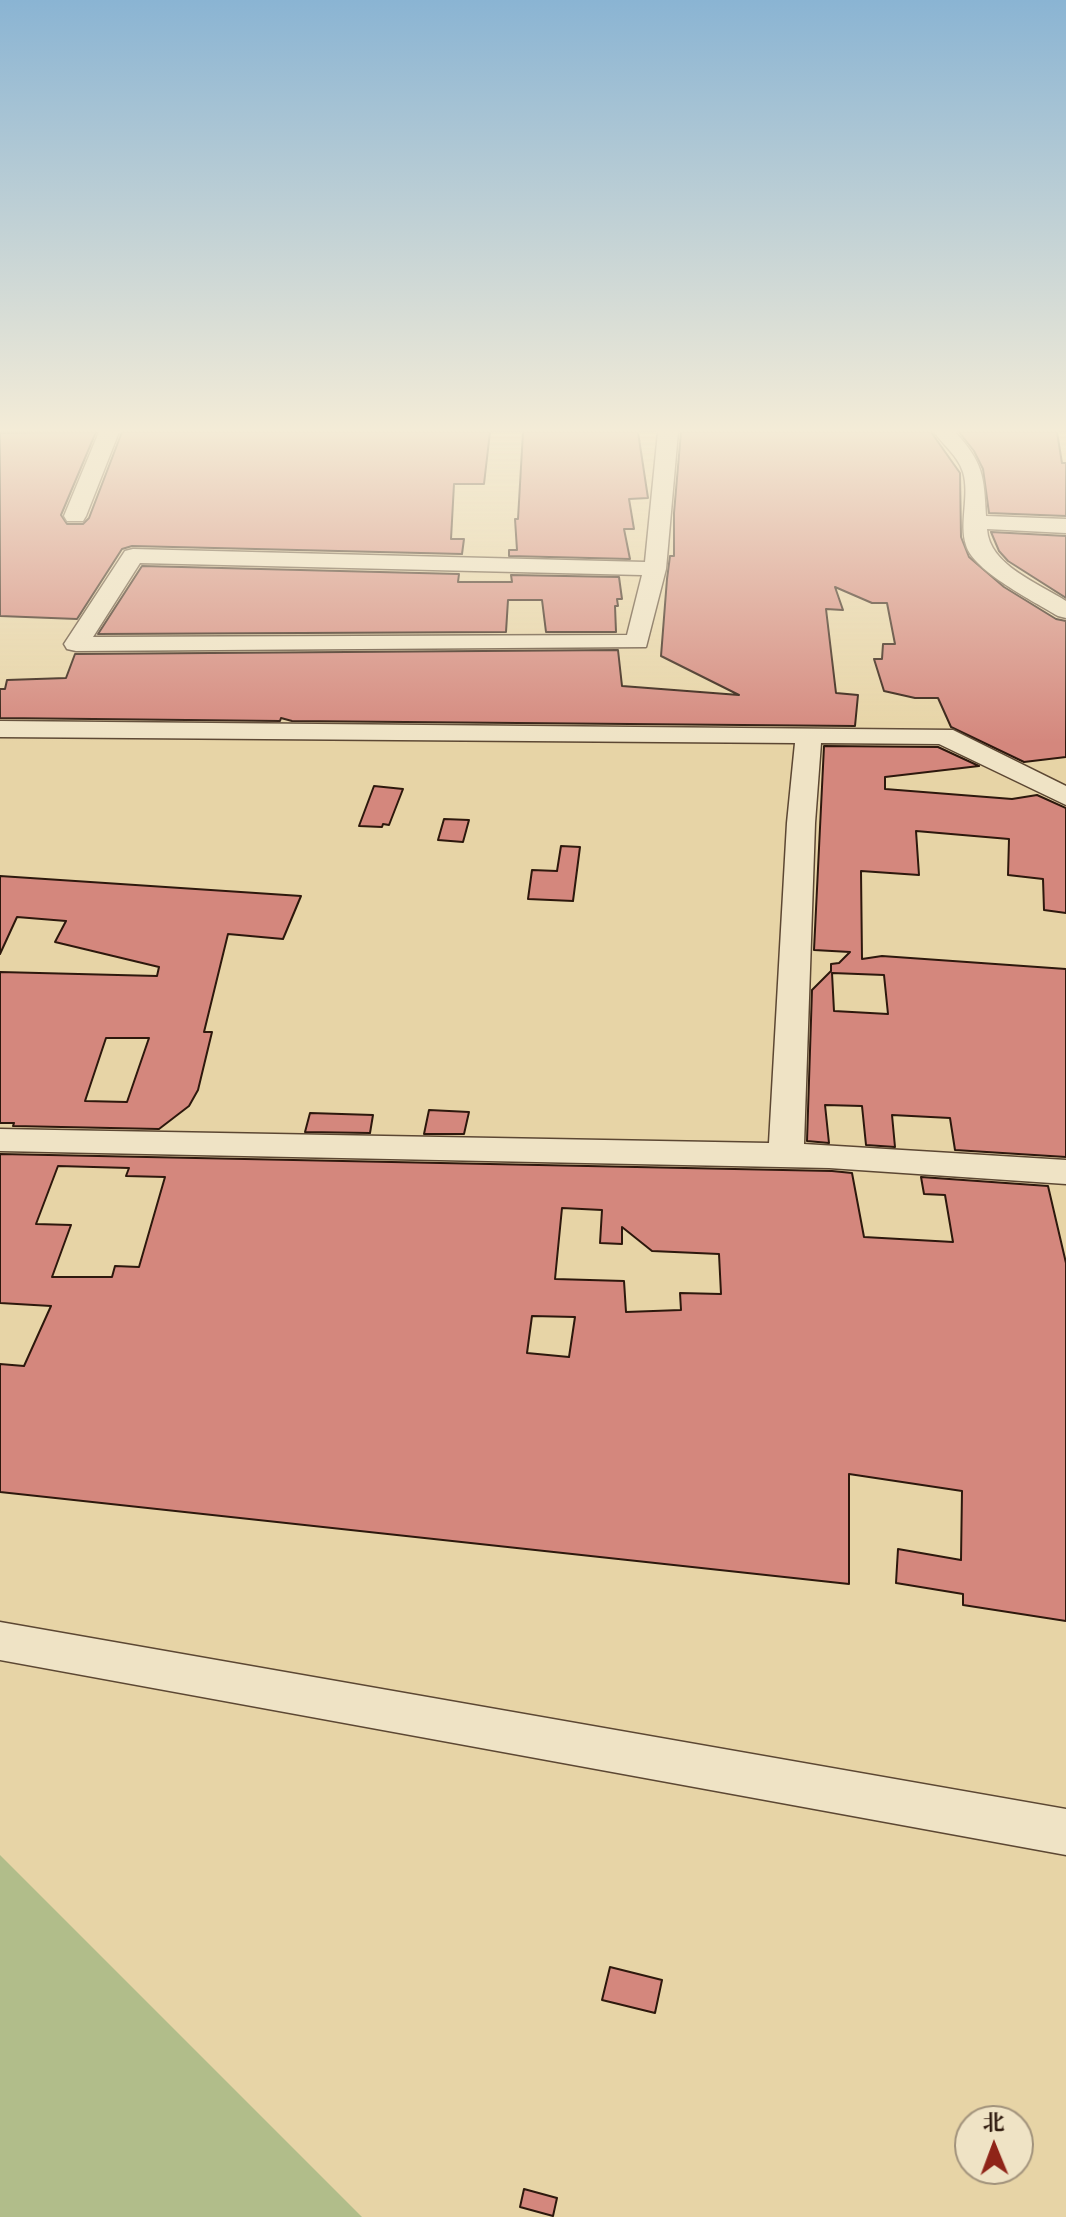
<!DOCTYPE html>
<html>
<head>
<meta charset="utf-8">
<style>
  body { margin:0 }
  #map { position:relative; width:1066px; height:2217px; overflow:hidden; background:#e7d4a6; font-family:"Libre Caslon Text","Noto Serif SC",serif }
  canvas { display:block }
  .north { position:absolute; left:954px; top:2105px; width:80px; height:80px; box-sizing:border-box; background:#efe3c5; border:2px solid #a1927b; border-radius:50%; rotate:359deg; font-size:22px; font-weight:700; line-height:32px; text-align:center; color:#2d180d }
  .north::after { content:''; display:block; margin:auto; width:28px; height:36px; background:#8f2418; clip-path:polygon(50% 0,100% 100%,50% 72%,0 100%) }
</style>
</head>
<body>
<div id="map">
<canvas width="1066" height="2217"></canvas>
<div class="north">北</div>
</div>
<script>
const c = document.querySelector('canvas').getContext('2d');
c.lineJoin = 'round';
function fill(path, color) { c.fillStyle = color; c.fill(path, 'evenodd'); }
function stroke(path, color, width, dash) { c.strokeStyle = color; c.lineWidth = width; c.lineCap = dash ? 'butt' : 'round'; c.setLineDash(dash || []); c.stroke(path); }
fill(new Path2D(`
  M0 1855 362 2217H0Z`), '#b1bd8a');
const building = new Path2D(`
  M96 432 61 515 67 524H83L89 518 122 432H490L484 484H454L451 539H464L462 554 132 546 122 549 77 619 0 616V433Z
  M523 432H638L648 498 629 499 634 529H624L630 559 509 556V550H517L515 519H518Z
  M681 432H931L960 473 961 537 969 557 1004 587 1056 619 1066 621V757L1024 762 951 727 938 698H915L884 691 874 659H882L883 644H895L887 603H872L835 587 843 610 826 609 836 693 858 695 855 726 292 721 281 718 280 721 0 718V689H5L7 680 66 678 75 654 618 650 622 686 739 695 661 656 667 579 670 556H674V513Z
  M959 432H1057L1062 463H1066V516L989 513 983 469 974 451Z
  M991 532 1066 536V598L1008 561 999 551Z
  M142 566 459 574 458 582H512L511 575 619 577 622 599H617L618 606H615L616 632H546L542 600H508L506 632 98 634Z
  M824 746 938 747 979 766 885 777V789L1012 799 1037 795 1066 808V913L1044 910 1043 879 1008 875 1009 839 916 831 919 875 861 871 862 959 882 956 1066 969V1157L955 1150 950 1118 892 1115 895 1147 866 1145 862 1106 825 1105 829 1143 807 1141 812 990 831 971V964L839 963 850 952 814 950ZM832 973 884 975 888 1014 834 1011Z
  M374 786 403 789 389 825 383 824 382 827 359 826Z
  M444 819 469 820 463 842 438 840Z
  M561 846 580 847 573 901 528 899 532 870 557 871Z
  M0 876 301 896 283 939 228 934 204 1032H212L198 1090 189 1106 159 1129 13 1126 14 1123H0V972L157 976 159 967 55 942 66 921 17 917 0 954ZM106 1038H149L127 1102 85 1101Z
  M429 1110 469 1112 464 1134H424Z
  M310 1113 373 1115 370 1133 305 1132Z
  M0 1154 832 1171 852 1173 864 1237 953 1242 945 1195 924 1194 921 1177 1048 1186 1066 1263V1621L963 1605V1594L896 1583 898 1549 961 1560 962 1491 849 1474V1584L0 1492V1364L24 1366 51 1306 0 1303ZM58 1166 129 1168 126 1176 165 1177 139 1267 115 1266 112 1277H52L71 1225 36 1224ZM562 1208 602 1210 600 1243 622 1244V1227L652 1251 719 1254 721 1294 680 1293 681 1310 626 1312 624 1281 555 1279ZM532 1316 575 1317 569 1357 527 1353Z
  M610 1967 662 1980 655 2013 602 2000Z
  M524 2189 557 2198 553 2216 520 2207Z`);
fill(building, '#d4877d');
stroke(building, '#2d180d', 2);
const minor = new Path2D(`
  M99 432H119L86 516 83 521H67L64 516Z
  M658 432H678L666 569 646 647 76 651 67 649 64 644 125 551 133 549 645 562ZM140 563 642 575 627 635 93 637Z
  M934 432H955C983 462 984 476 986 516L1066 519V533L987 529C989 565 1038 583 1066 601V618L1058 616C1035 602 973 571 966 545 959 523 970 495 963 472 958 456 944 446 934 432Z
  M0 721 953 730 1066 786V805L939 744 821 743 815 823 804 1144 1066 1160V1184L829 1168 0 1151V1129L769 1143 787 823 795 743 0 737Z
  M0 1622 1066 1809V1855L0 1660Z`);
stroke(minor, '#5c4733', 3);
fill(minor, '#efe3c5');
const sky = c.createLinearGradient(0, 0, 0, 743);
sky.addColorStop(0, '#8ab4d3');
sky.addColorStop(0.58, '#f4ecd7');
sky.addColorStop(1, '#f4ecd700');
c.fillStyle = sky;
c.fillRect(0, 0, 1066, 743);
</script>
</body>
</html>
